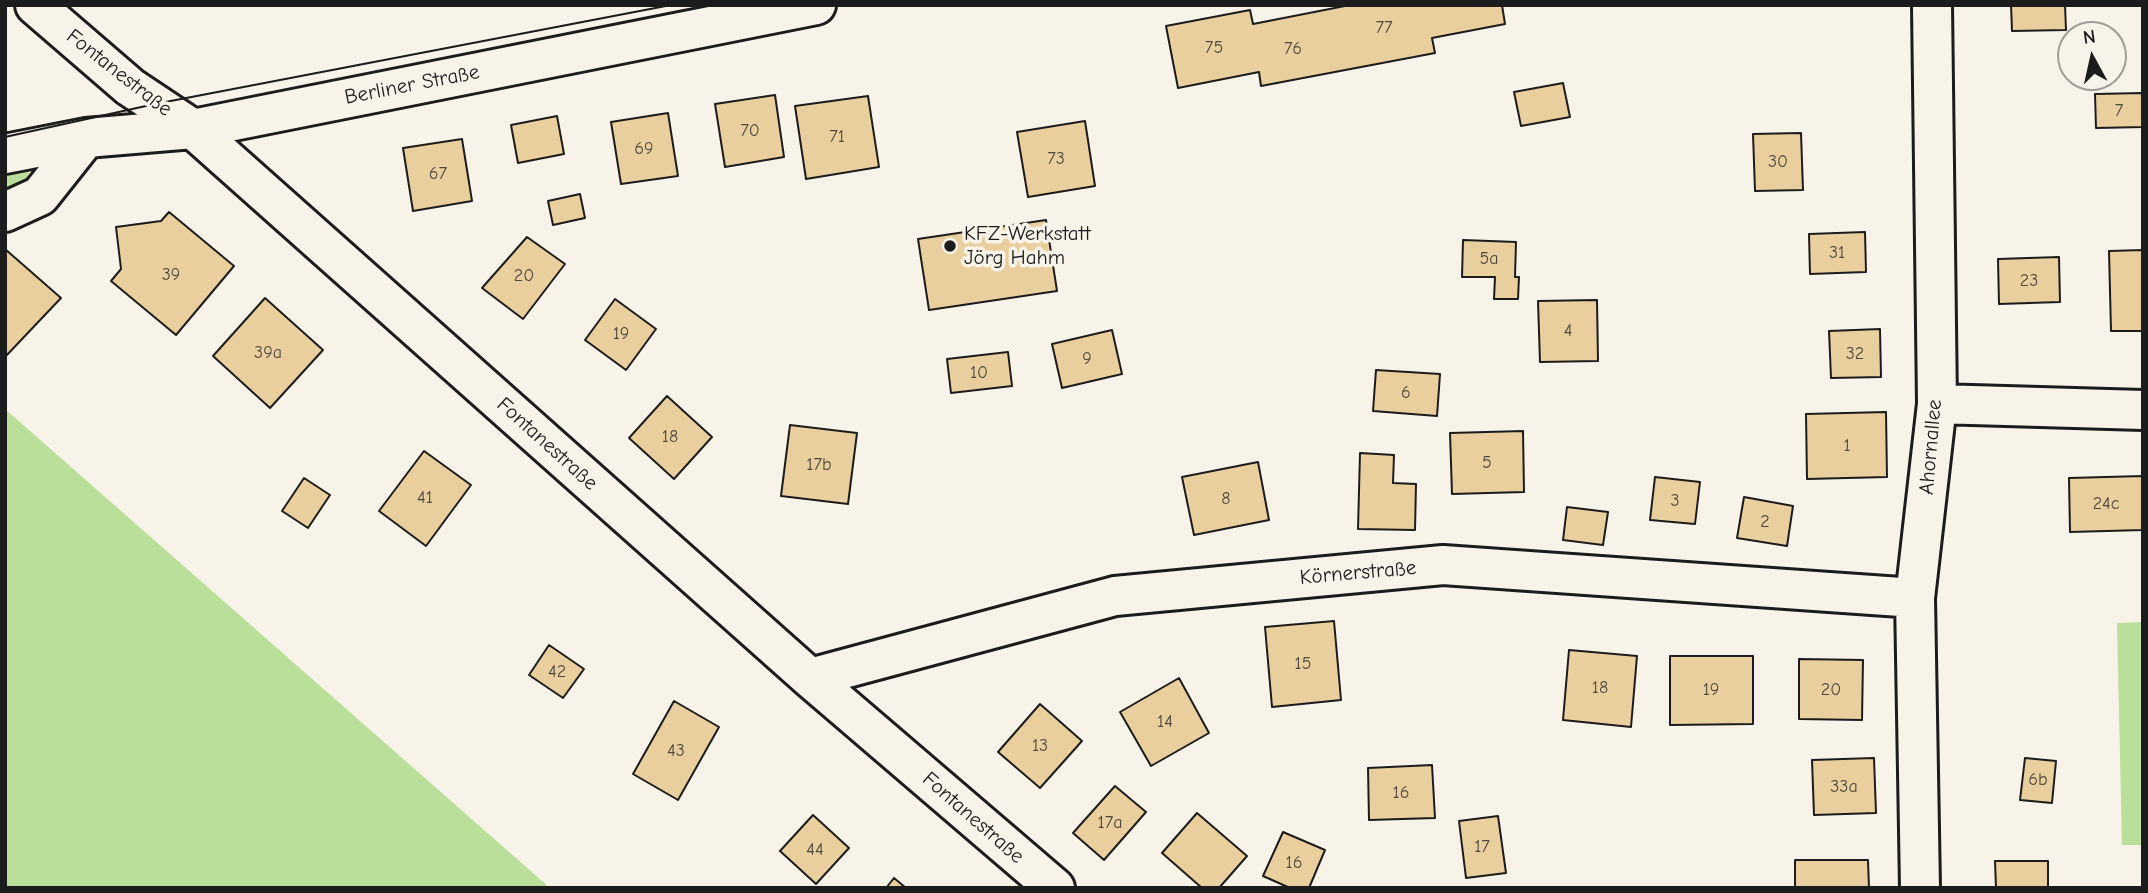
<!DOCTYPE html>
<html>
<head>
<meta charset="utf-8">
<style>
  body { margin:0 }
  #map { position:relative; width:2148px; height:893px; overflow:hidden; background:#f7f3e8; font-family:"Comic Neue",sans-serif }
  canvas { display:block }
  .frame { position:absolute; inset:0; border:7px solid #1c1c1c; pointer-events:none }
  .north { position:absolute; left:2057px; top:21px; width:70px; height:70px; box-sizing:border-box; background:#f7f3e8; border:2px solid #9f9d96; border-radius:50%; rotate:352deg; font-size:19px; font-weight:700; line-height:28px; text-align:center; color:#1c1c1c }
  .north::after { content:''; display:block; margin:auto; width:24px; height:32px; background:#1c1c1c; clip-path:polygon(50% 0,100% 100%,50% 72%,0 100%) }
</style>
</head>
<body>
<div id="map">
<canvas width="2148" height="893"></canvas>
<div class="frame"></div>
<div class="north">N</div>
</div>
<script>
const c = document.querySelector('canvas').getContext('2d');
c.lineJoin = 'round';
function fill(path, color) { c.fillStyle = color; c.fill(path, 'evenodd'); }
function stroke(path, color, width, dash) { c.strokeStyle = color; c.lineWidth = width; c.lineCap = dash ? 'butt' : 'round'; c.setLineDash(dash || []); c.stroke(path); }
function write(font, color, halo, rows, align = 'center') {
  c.font = font + ' "Comic Neue",sans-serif'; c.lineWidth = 7; c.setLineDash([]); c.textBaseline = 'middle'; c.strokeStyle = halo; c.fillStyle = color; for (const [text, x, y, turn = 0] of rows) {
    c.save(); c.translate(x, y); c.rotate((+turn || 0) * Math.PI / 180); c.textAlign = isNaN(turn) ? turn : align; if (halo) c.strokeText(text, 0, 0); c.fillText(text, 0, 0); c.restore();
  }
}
fill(new Path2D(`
  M5 168H32L23 183 5 194Z
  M5 409 550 888H5Z
  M2143 622V845H2122L2117 623Z`), '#b9df9a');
const building = new Path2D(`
  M1350 5H1502L1505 24 1432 38 1435 53 1261 86 1259 72 1178 88 1166 26 1250 10 1253 24Z
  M2011 5H2065L2066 30 2012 31Z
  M1563 83 1570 117 1521 126 1514 92Z
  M2143 93V127L2096 128 2095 94Z
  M775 95 784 157 725 167 715 104Z
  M868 96 879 167 806 179 795 106Z
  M668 113 678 176 621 184 611 122Z
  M557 116 564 154 518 163 511 125Z
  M1085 121 1095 186 1028 197 1017 132Z
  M1801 133 1803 190 1755 191 1753 134Z
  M462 139 472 201 413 211 403 148Z
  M580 194 585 218 553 225 548 201Z
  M169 212 234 266 176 335 111 281 121 269 116 227 161 221Z
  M1046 220 1057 291 929 310 918 239Z
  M1865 232 1866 272 1810 274 1809 234Z
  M527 237 565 264 523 319 482 288Z
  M1463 240 1516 242 1515 277H1519L1518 299H1494L1495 277H1462Z
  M5 249 61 298 5 357Z
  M2143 250V331H2111L2109 251Z
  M2059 257 2060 302 1999 304 1998 259Z
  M265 298 323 350 270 408 213 356Z
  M615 299 656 329 626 370 585 340Z
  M1597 300 1598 361 1540 362 1538 301Z
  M1880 329 1881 377 1831 378 1829 331Z
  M1112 330 1122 374 1062 388 1052 344Z
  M1008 352 1012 386 951 393 947 359Z
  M1376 370 1440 374 1437 416 1373 411Z
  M667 396 712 437 674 479 629 438Z
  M1886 412 1887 477 1807 479 1806 414Z
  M790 425 857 433 848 504 781 496Z
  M1523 431 1524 492 1452 494 1450 433Z
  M424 451 471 485 426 546 379 511Z
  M1360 453 1394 455 1393 483 1416 484 1415 530 1358 529Z
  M1258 462 1269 520 1194 535 1182 477Z
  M2143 476V530L2070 532 2069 478Z
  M1655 477 1700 482 1695 524 1650 520Z
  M304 478 330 495 308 528 282 511Z
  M1744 497 1793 506 1787 546 1737 538Z
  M1567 507 1608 512 1603 545 1563 540Z
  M1334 621 1341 700 1272 707 1265 627Z
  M549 645 584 669 563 698 529 675Z
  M1569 650 1637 656 1631 727 1563 720Z
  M1670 656H1753V724L1670 725Z
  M1799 659 1863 660 1862 720 1799 719Z
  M1179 678 1209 733 1151 766 1120 712Z
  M674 701 719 727 678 800 633 774Z
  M1040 704 1082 741 1040 788 998 752Z
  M1874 758 1876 813 1814 815 1812 760Z
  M2025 758 2056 761 2052 803 2020 800Z
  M1432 765 1435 818 1369 820 1368 768Z
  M1115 786 1146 812 1104 860 1073 833Z
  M1197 813 1247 856 1219 888H1202L1162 853Z
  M813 815 849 848 816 884 780 851Z
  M1498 816 1506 873 1466 878 1459 821Z
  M1283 832 1325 850 1309 888H1290L1263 876Z
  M1795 860H1868L1869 888H1795Z
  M1995 861H2048V888H1996Z
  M894 878 906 888H886Z`);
fill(building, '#e9cf9e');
stroke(building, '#1c1c1c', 2);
const minor = new Path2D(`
  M35 5 130 87 193 129 810 678 1055 888
  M5 154 86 138 193 129 816 5
  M5 212 40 196 86 138
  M1937 404 2143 410
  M810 678 1115 596 1443 565 1915 598
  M1920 888 1915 598 1937 404 1932 5`);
stroke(minor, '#1c1c1c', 44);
stroke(minor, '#f7f3e8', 38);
stroke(new Path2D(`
  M5 137 155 104 671 5`), '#1c1c1c', 2);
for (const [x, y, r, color] of [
  [950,246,7,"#1c1c1c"]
]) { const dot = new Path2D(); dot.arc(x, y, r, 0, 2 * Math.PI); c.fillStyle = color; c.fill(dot); stroke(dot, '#f7f3e8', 2.5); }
write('18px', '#4f493c', null, [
  ["77",1384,28],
  ["75",1214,48],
  ["76",1293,49],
  ["7",2119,111],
  ["70",750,131],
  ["71",837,137],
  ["69",644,149],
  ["73",1056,159],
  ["30",1778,162],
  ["67",438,174],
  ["31",1837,253],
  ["5a",1489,259],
  ["39",171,275],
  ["20",524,276],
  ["23",2029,281],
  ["4",1568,331],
  ["19",621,334],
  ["39a",268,353],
  ["32",1855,354],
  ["9",1087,359],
  ["10",979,373],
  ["6",1406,393],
  ["18",670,437],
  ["1",1847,446],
  ["5",1487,463],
  ["17b",819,465],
  ["41",425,498],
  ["8",1226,499],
  ["3",1675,501],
  ["24c",2106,504],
  ["2",1765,522],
  ["15",1303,664],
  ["42",557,672],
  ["18",1600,688],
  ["19",1711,690],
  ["20",1831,690],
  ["14",1165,722],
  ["13",1040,746],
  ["43",676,751],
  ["6b",2038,780],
  ["33a",1844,787],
  ["16",1401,793],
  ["17a",1110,823],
  ["17",1482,847],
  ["44",815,850],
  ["16",1294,863]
]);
write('21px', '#1c1c1c', '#f7f3e8', [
  ["Fontanestraße",119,73,38],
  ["Berliner Straße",412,85,-11],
  ["Fontanestraße",547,444,42],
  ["Ahornallee",1931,447,-85],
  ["Körnerstraße",1358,573,-5],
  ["Fontanestraße",973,818,41]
]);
write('21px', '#1c1c1c', '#f7f3e8', [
  ["KFZ-Werkstatt",964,234],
  ["Jörg Hahm",964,258]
], 'left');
</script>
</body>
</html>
